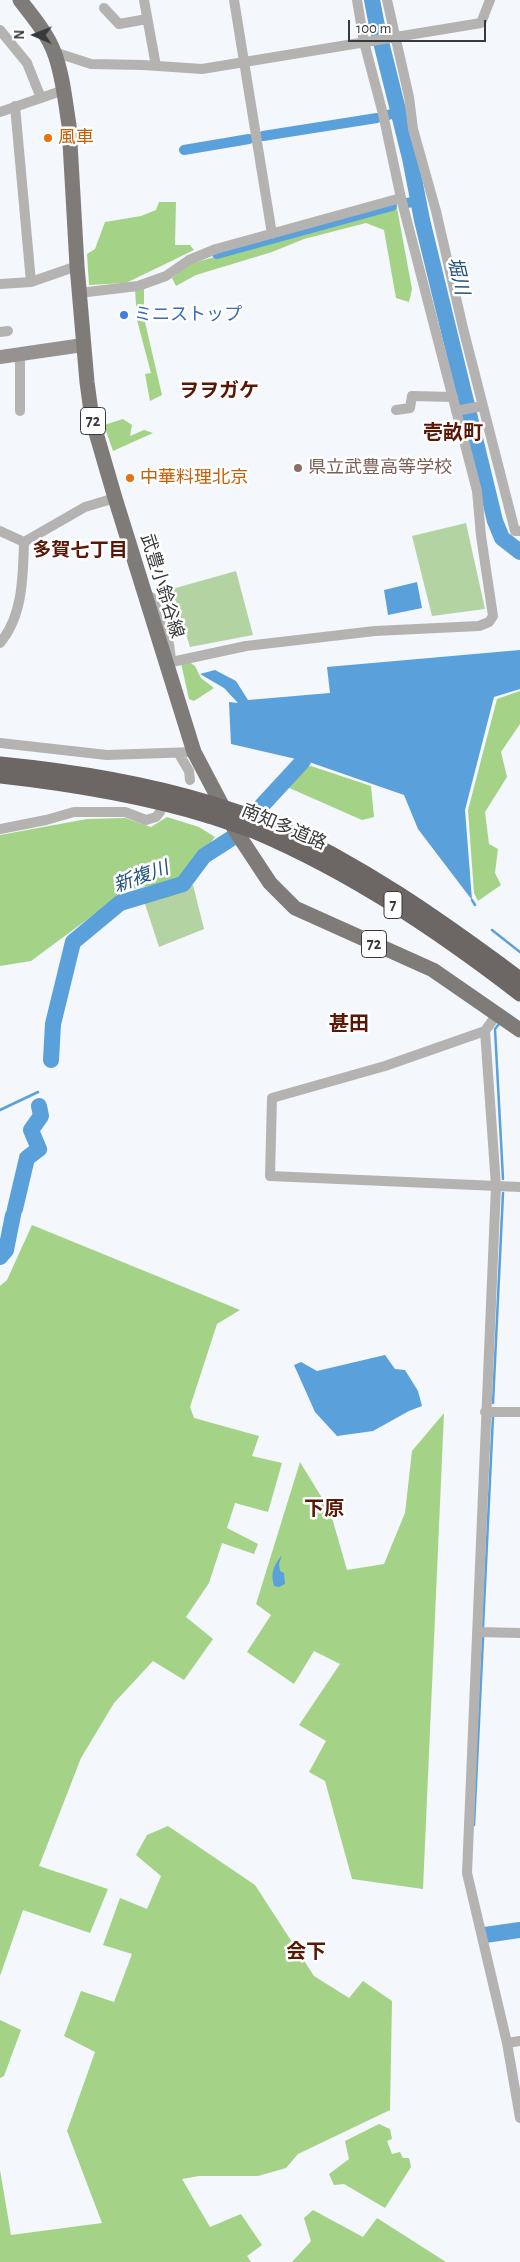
<!DOCTYPE html>
<html>
<head>
<meta charset="utf-8">
<style>
  body { margin:0 }
  #map { position:relative; width:520px; height:2262px; overflow:hidden; background:#f4f7fb; font-family:"Alegreya Sans",sans-serif }
  canvas { display:block }
  .north { position:absolute; left:10px; top:10px; width:50px; height:50px; -webkit-text-stroke:4px #fff; paint-order:stroke; rotate:271deg; font-size:14px; font-weight:700; line-height:20px; text-align:center; color:#38393b }
  .north::after { content:''; display:block; margin:auto; width:18px; height:22px; background:#38393b; clip-path:polygon(50% 0,100% 100%,50% 72%,0 100%) }
  .scale { position:absolute; left:348px; top:20px; width:138px; height:22px; box-sizing:border-box; border:2px solid #38393b; border-top:0; padding-left:6px; font-size:15px; line-height:18px; white-space:nowrap; color:#38393b; -webkit-text-stroke:4px #fff; paint-order:stroke }
</style>
</head>
<body>
<div id="map">
<canvas width="520" height="2262"></canvas>
<div class="north">N</div>
<div class="scale">100 m</div>
</div>
<script>
const c = document.querySelector('canvas').getContext('2d');
c.lineJoin = 'round';
function fill(path, color) { c.fillStyle = color; c.fill(path, 'evenodd'); }
function stroke(path, color, width, dash) { c.strokeStyle = color; c.lineWidth = width; c.lineCap = dash ? 'butt' : 'round'; c.setLineDash(dash || []); c.stroke(path); }
function write(font, color, halo, rows, align = 'center') {
  c.font = font + ' "Alegreya Sans","Noto Sans JP",sans-serif'; c.lineWidth = 5; c.setLineDash([]); c.textBaseline = 'middle'; c.strokeStyle = halo; c.fillStyle = color; for (const [text, x, y, turn = 0] of rows) {
    c.save(); c.translate(x, y); c.rotate((+turn || 0) * Math.PI / 180); c.textAlign = isNaN(turn) ? turn : align; if (halo) c.strokeText(text, 0, 0); c.fillText(text, 0, 0); c.restore();
  }
}
fill(new Path2D(`
  M466 523 485 609 432 616 412 536Z
  M236 571 253 635 190 647 172 589Z
  M193 885 204 929 159 947 144 901Z`), '#b4d3a2');
fill(new Path2D(`
  M159 202H176L175 245H190L194 250 126 283 89 285 87 254 95 249 105 222 141 216 156 210Z
  M397 208 412 289 409 302 396 298 384 230 366 223 304 239 272 252 196 275 176 286 172 278 190 264 382 209Z
  M144 287V318L162 395 150 401 145 374 151 373 137 320 135 289Z
  M123 419 132 425 130 436 144 430 153 433 113 451 104 425Z
  M188 661 195 666 201 678 214 688 194 701 189 699 181 663Z
  M520 691V724L501 752 507 777 485 812 489 844 498 849 495 873 501 885 478 901 474 893 468 810 497 699Z
  M311 766 371 786 374 817 362 820 287 787 301 767Z
  M167 817 199 827 215 837 181 880 127 890 31 961 0 966V835L87 819 125 818 151 827Z
  M32 1225 240 1310 217 1324 190 1407 194 1418 259 1436 252 1456 282 1463 268 1512 235 1503 227 1528 258 1544 254 1554 222 1543 209 1583 186 1617 213 1639 184 1680 153 1661 114 1703 81 1758 39 1866 108 1889 90 1933 23 1910 0 1976V1286L7 1280Z
  M444 1413 423 1889 352 1879 325 1781 309 1772 326 1741 299 1725 340 1664 314 1651 294 1684 247 1652 271 1615 256 1604 300 1462 330 1511 347 1570 384 1564 405 1513 412 1451Z
  M168 1826 255 1885 314 1976 349 1998 363 1981 392 2001 390 2110 298 2154 286 2168 258 2176H199L182 2179 210 2227 241 2214 262 2245 247 2256 251 2262H0V2170L11 2235 102 2223 67 2131 95 2052 64 2036 81 1991 114 2002 132 1954 103 1945 120 1898 147 1909 161 1876 136 1855 147 1835Z
  M0 2020 21 2030 4 2076 0 2078Z
  M379 2124 390 2129 392 2139 387 2141 392 2154 400 2152 403 2158H409L411 2167 385 2208 344 2184 334 2185 329 2174 349 2159 345 2141Z
  M313 2210 363 2237 377 2218 446 2262H292L311 2241 304 2218Z`), '#a4d387');
fill(new Path2D(`
  M417 582 422 608 388 615 384 590Z
  M520 650V689L494 697 465 810 472 900 418 829 404 795 309 762 231 744 229 702 238 703 224 688 200 674 215 670 236 681 248 700 330 693 327 667Z
  M385 1355 395 1369 405 1370 418 1391 422 1406 409 1411 373 1431 337 1436 315 1412 294 1365 301 1362 317 1371Z
  M282 1555 279 1564 280 1571 284 1573 285 1584 279 1587 274 1586C270 1573 274 1565 282 1555Z`), '#5aa0db');
stroke(new Path2D(`
  M472 900 475 905
  M492 930 520 952
  M499 1024 495 1029 503 1179
  M0 1110 38 1092
  M493 1403 503 1193
  M483 1627 493 1416
  M474 1825 483 1638`), '#5aa0db', 2.5);
stroke(new Path2D(`
  M388 115 398 112
  M263 136 377 118
  M184 150 249 139
  M407 203 418 201
  M217 254 392 206`), '#5aa0db', 10);
stroke(new Path2D(`
  M372 0 377 26 410 158 422 220 495 521 502 538 520 552
  M51 1060 53 1024 73 942 120 903 183 884 204 856 232 838 303 761
  M15 1209 27 1158 39 1149 31 1130 41 1116 39 1106
  M0 1257 6 1250 13 1215
  M485 1935 520 1930`), '#5aa0db', 16);
stroke(new Path2D(`
  M144 0 156 66
  M234 0 272 234
  M387 0 409 97 413 129 436 211 463 328 515 531H520
  M104 8 119 24 147 19
  M0 30 27 63 41 98
  M54 52 91 64 143 65 202 69 481 23 490 0
  M15 106 31 282
  M0 112 64 90
  M0 284 31 282 77 266
  M79 293 138 286 166 276 189 260 216 249 401 198
  M0 332 8 331
  M20 353V411
  M396 410 410 408 412 396 453 397
  M456 411 482 406
  M0 531 24 542 85 507 115 498
  M151 597C163 619 170 638 171 663
  M0 643C23 616 23 576 24 542
  M167 663 246 646 375 631 479 626 489 622 493 616 481 536 477 491 401 198 383 114 364 42 357 0
  M0 743 107 755 194 752
  M179 754 189 771 190 780
  M0 829 46 820 74 812H125L146 820 156 817 160 812
  M497 1014 485 1031 385 1066 272 1098 270 1176 520 1187
  M485 1031 496 1186 467 1873 507 2043 520 2118
  M485 1412H520
  M477 1632 520 1633
  M507 2043 520 2041`), '#b5b3b2', 10);
stroke(new Path2D(`
  M0 357 83 345`), '#969291', 14);
stroke(new Path2D(`
  M20 0C32 16 47 33 54 52 63 75 65 101 69 125L77 266 87 382 92 419 115 498 194 752 235 830 270 883 295 908 433 970 520 1030`), '#7f7b79', 15);
stroke(new Path2D(`
  M0 764C72 771 141 782 210 803
  M0 776C72 784 140 795 209 816
  M268 822C361 864 438 918 520 979
  M256 832C352 873 438 931 520 994`), '#6c6765', 15);
stroke(new Path2D(`
  M210 803 268 822
  M209 816 256 832`), '#6c6765', 15);
for (const [x, y, r, color] of [
  [48,138,5,"#e8710a"],
  [124,315,5,"#3f7fe0"],
  [298,468,5,"#8d6e63"],
  [130,478,5,"#e8710a"]
]) { const dot = new Path2D(); dot.arc(x, y, r, 0, 2 * Math.PI); c.fillStyle = color; c.fill(dot); stroke(dot, '#fff', 2); }
for (const [x, y, w] of [
  [93,421,25],
  [393,905,18],
  [374,944,25]
]) { const box = new Path2D(); box.roundRect(x - w / 2, y - 13.5, w, 27, 4); c.fillStyle = '#fff'; c.fill(box); stroke(box, '#38393b', 1); }
write('bold 16px', '#38393b', null, [
  ["72",93,421],
  ["7",393,905],
  ["72",374,944]
]);
write('18px', '#c56008', '#fff', [
  ["風車",58,138],
  ["中華料理北京",140,478]
], 'left');
write('18px', '#366cbe', '#fff', [
  ["ミニストップ",134,315]
], 'left');
write('18px', '#785e54', '#fff', [
  ["県立武豊高等学校",308,468]
], 'left');
write('18px', '#38393b', '#fff', [
  ["武豊小鈴谷線",162,586,73],
  ["南知多道路",284,827,23]
]);
write('italic 19px', '#20537b', '#fff', [
  ["堀川",458,276,77],
  ["新複川",141,877,-20]
]);
write('bold 19px', '#591705', '#fff', [
  ["多賀七丁目",80,550]
]);
write('bold 20px', '#591705', '#fff', [
  ["ヲヲガケ",219,391],
  ["壱畝町",453,433],
  ["甚田",349,1024],
  ["下原",324,1509],
  ["会下",306,1952]
]);
</script>
</body>
</html>
